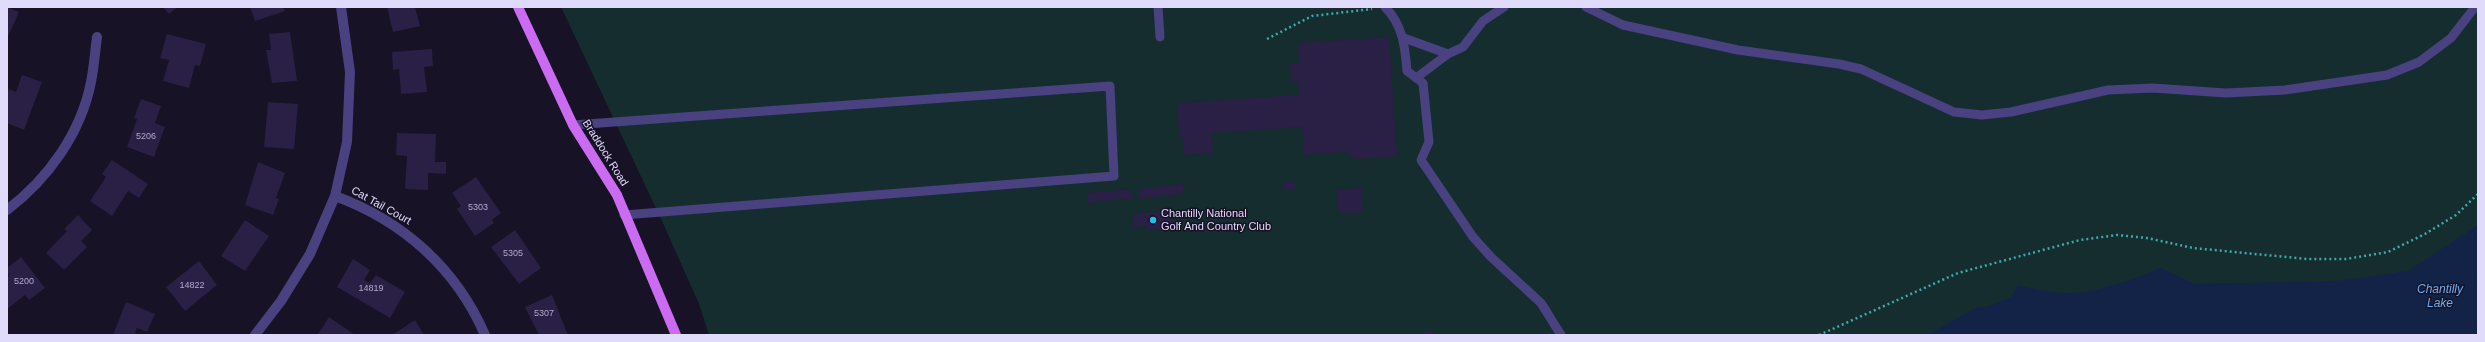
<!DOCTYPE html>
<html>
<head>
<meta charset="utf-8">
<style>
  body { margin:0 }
  #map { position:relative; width:2485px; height:342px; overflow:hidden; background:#171225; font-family:Arial,sans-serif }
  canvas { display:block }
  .frame { position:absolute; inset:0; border:8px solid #e0dafb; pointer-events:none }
</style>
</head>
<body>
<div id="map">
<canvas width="2485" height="342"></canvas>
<div class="frame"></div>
</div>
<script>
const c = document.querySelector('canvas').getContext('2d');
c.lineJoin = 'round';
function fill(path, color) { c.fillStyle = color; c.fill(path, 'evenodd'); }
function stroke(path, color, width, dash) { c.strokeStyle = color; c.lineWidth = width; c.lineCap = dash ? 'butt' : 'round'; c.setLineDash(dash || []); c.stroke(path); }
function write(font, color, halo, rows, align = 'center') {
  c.font = font + ' Arial,sans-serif'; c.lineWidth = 3; c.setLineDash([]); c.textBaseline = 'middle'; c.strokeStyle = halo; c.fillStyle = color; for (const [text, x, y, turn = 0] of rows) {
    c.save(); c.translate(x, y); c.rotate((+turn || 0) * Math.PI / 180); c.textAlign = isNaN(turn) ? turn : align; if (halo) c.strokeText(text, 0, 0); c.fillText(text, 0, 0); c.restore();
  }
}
fill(new Path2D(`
  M561 7H2478V335H709L699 304 662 221Z`), '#152d2f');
fill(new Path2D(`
  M2478 225V335H1928L1975 308 1989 306 2011 297 2018 286C2033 288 2049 293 2063 293 2097 294 2131 280 2161 268L2195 284 2338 281 2408 271Z`), '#132347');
fill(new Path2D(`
  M7 7 19 12 7 39Z
  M163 7H178L169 14Z
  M250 7H283L285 11 255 21Z
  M387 7H415L420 26 393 32Z
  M290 32 297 81 272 83 266 50H271L269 34Z
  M167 34 206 44 200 66 195 65 189 88 163 81 169 60 160 58Z
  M1389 37 1397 157 1354 159 1347 152 1304 155 1302 127 1211 133 1213 153 1184 155 1183 138H1179L1177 103 1299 95 1298 81H1291L1290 64H1299L1298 43Z
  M432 49 433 66 424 67 427 92 401 94 399 69 393 70 392 52Z
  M22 75 42 82 24 130 7 123V93L9 89 16 92Z
  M141 99 161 106 155 123 165 127 154 157 127 147 137 119 134 118Z
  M268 102 298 104 294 149 264 147Z
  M397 133 436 134 435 162H446V174L428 173V190L405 189 407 156 396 155Z
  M112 160 148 184 139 198 128 191 112 216 90 201 106 177 102 174Z
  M258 162 285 173 276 198 279 199 273 215 245 205Z
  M476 177 501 213 492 220 494 223 475 236 457 209 461 206 452 193Z
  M1294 181 1295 189 1284 190 1283 182Z
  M1183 184 1184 194 1139 199 1138 189Z
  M1361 188 1363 212 1339 214 1336 190Z
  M1132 189 1133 198 1088 203V193Z
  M1172 209 1173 228 1147 230V226L1134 227 1133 214Z
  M78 215 92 230 81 241 87 247 64 270 46 253 67 231 64 229Z
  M245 220 269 236 245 271 221 256Z
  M515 230 541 268 519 284 491 247Z
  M21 257 45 288 29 300 25 295 7 309V277L9 276 7 268Z
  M353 259 370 270 364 280 370 283 376 275 405 292 390 318 337 287Z
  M199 261 217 285 185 311 166 287Z
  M552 295 568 335H539L525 307Z
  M126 302 155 314 147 332 137 328 135 333 139 335H113Z
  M329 317 355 335H320L318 334Z
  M415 320 424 335H392Z
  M1434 331 1435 335H1416V334Z`), '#2a1f44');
stroke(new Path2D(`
  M1267 39 1312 16 1372 9
  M1819 335 1958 273 2080 240 2117 235 2147 238 2193 248 2307 259H2346L2388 252 2425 234 2456 215 2478 194`), '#3caaad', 2.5, [2, 3]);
stroke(new Path2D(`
  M1158 7 1160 37
  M1385 7C1403 25 1405 47 1407 71L1423 83 1429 142 1421 160 1473 237 1491 257 1541 303 1561 335
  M1586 7 1623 25 1738 50 1839 64 1861 69 1954 112 1982 115 2011 112 2108 90 2153 88 2226 93 2285 90 2387 75 2419 62 2451 38 2475 7
  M1404 38 1448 54 1416 78
  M1448 54 1463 47 1483 21 1504 7
  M573 125 1110 86 1114 176 624 215`), '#494180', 9);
stroke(new Path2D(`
  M335 196C403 221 456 268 485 335
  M7 210C48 179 81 133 91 82 94 67 95 52 97 37
  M255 335 281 301 310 254 335 196 347 142 350 72 341 7`), '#494180', 10);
stroke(new Path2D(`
  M518 7 573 125 617 195 676 335`), '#ca6bf1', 10);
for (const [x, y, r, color] of [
  [1153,220,4,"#18c2e9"]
]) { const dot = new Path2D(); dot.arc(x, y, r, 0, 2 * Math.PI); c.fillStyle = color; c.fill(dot); stroke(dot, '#171225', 1.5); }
write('9px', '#b2abcd', null, [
  ["5206",146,137],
  ["5303",478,208],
  ["5305",513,254],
  ["5200",24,282],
  ["14822",192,286],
  ["14819",371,289],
  ["5307",544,314]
]);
write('11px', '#e0dafb', '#171225', [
  ["Braddock Road",605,153,58],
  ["Cat Tail Court",381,206,29]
]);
write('11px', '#e0dafb', '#171225', [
  ["Chantilly National",1161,214],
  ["Golf And Country Club",1161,227]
], 'left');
write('italic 12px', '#72abf1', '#171225', [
  ["Chantilly",2440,290],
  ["Lake",2440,304]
]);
</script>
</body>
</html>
